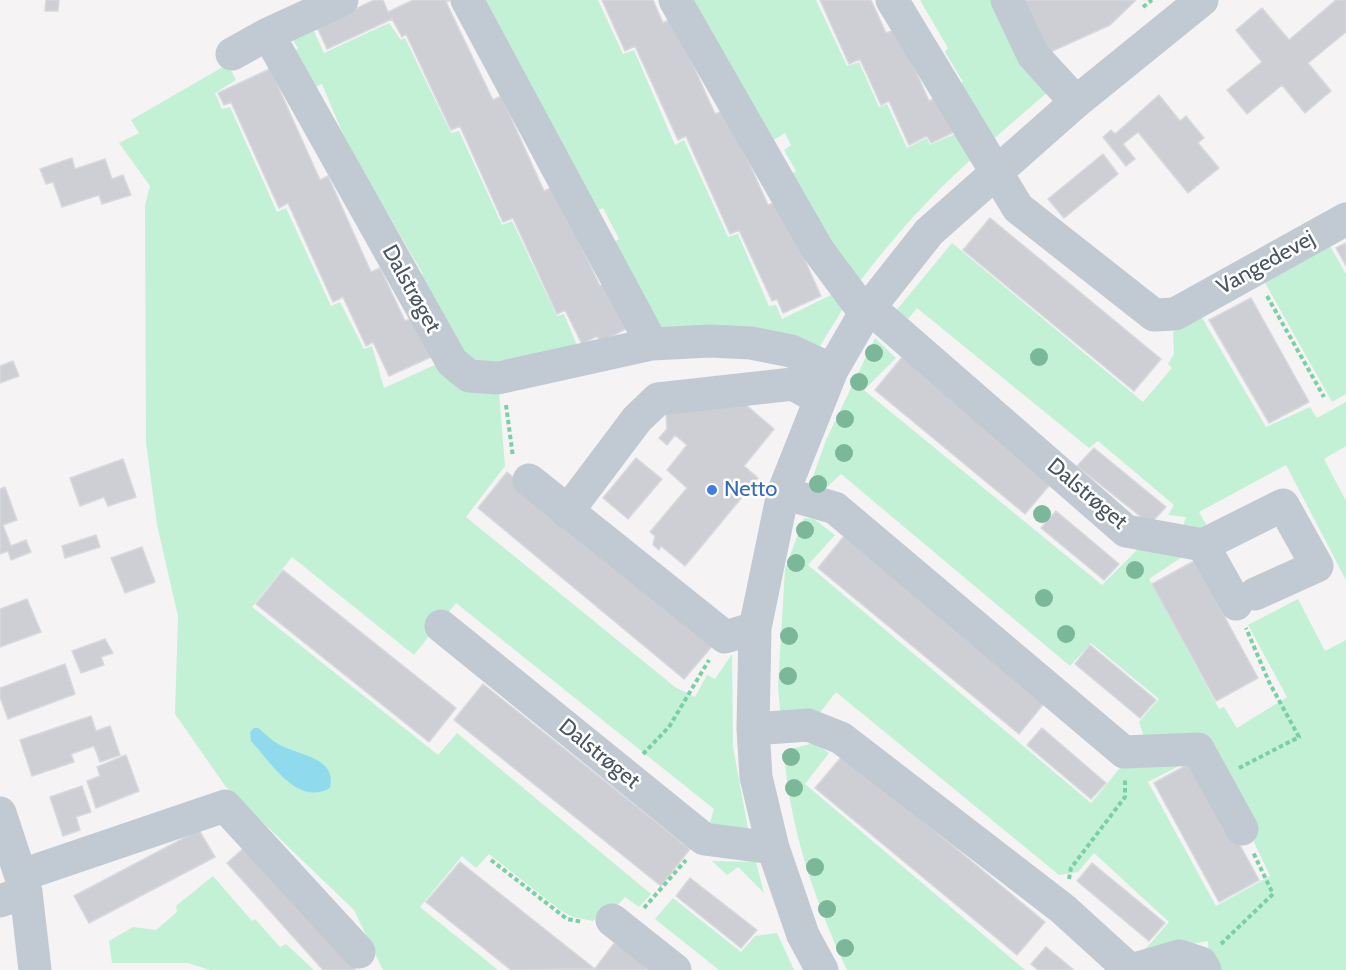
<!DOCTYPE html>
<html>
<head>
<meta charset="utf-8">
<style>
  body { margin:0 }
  canvas { display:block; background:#f5f3f3 }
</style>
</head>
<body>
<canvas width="1346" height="970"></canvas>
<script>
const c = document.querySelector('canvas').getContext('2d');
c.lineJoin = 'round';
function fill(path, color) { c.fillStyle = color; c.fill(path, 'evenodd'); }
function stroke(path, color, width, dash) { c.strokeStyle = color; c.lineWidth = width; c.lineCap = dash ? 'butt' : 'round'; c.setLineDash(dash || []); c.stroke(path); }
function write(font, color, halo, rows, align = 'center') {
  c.font = font + ' Cabin,sans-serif'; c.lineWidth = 5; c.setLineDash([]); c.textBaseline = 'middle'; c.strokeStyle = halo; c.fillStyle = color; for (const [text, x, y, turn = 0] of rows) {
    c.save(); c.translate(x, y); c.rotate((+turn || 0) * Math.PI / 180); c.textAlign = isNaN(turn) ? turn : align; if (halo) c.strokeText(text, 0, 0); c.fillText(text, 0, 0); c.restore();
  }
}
fill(new Path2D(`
  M476 0H598L623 54 634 50 675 145 684 140 728 237 738 234 769 306 776 305 782 319 837 292 847 302 817 351 658 328 609 244 619 239 603 208 591 214Z
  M686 0H816L847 66 859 62 879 107 887 104 907 148 927 138 930 145 959 132 975 156C931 195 893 237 858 284L787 176 796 171 784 150 791 145 785 133 769 143Z
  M920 0H994L1050 90 990 142 954 88 963 82 945 52 948 48Z
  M389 23 401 40 405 38 451 133 459 131 502 225 512 221 557 316 564 314 579 350 468 365 414 279 423 274 348 146 322 84 311 89 292 54 298 48 290 36 312 27 324 53Z
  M228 64 236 80 215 93 222 109 230 107 277 212 286 208 331 306 340 302 364 349 372 346 384 388 439 363 499 392 505 466 466 517 675 687 695 697 707 675 715 679 732 654 733 747 749 834 708 829 714 809 456 603 414 655 292 557 252 607 438 755 457 733 651 894 639 907 625 897 614 909 608 906 593 921 573 917 560 910 489 854 476 868 462 856 420 907 498 970H383L354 910 226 787 175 714 178 616 157 525 146 442 145 205 150 186 119 143 139 133 131 120Z
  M952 243 1143 402 1172 368 1168 364 1174 354 1173 332 1201 316 1266 427 1310 407 1317 418 1346 402V446L1324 459 1346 501V580L1286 465 1199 512 1211 533H1181L1186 517 1168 515 1174 505 1098 441 1089 448 917 308 903 325 895 312Z
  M1330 246 1346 274V394L1332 402 1264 281Z
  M875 338 896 358 864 390 1102 585 1142 545 1185 555 1149 579 1219 709 1224 707 1237 728 1287 697 1248 625 1298 599 1325 651 1346 640V970H1212L1209 964 1208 941 1141 954 1169 922 1094 853 1078 872 1059 875 836 692 815 719 781 721 778 687 785 569 804 518 814 519 835 535 808 565 1091 803 1120 768 1183 764 1148 782 1216 906 1270 876 1226 783 1144 737 1139 722 1159 699 1091 643 1070 666 841 474 820 494 809 488 826 440Z
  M814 743 829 753 805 784 1025 970H847C815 902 789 826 784 751Z
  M712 861 756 862 764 893 738 867 727 875Z
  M213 876 252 921 255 919 280 947 286 944 314 970H210L188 963H112L109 941 133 927 156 930 177 912 176 906Z
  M673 898 741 952 755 936 777 933 794 970H719L655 919Z`), '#c3f1d5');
fill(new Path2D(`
  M254 728H258C266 734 273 742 282 746 302 756 337 758 330 788 297 807 271 762 251 741L250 732Z`), '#90daee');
const building = new Path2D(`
  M46 0H59L58 11H45Z
  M374 0H383L388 12 413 0H451L446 2 493 100 501 96 544 191 553 187 600 286 609 282 631 326 601 342 597 336 582 344 565 310 557 314 513 218 503 222 460 126 451 130 406 34 402 37 392 19 327 49 317 27Z
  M602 0H653L663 23 672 18 715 114 725 110 768 205 778 201 821 296 783 313 777 299 772 301 739 230 730 234 686 136 678 140 635 46 625 51Z
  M820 0H871L886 33 897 29 929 101 939 96 954 132 931 143 927 136 909 145 889 101 881 105 860 59 849 64Z
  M1025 0H1136L1110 25 1048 53Z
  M1336 0H1346V32L1308 63 1331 91 1305 113 1282 85 1247 114 1227 90 1262 62 1236 30 1262 8 1289 40Z
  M274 67 280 80 276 82 320 180 328 176 371 272 380 268 405 321 413 318 431 357 389 376 373 342 366 346 343 297 333 302 288 203 279 208 231 102 224 105 218 93Z
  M1159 95 1180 121 1186 116 1204 138 1198 143 1219 168 1188 193 1138 132 1123 144 1135 159 1126 166 1103 137 1111 130 1115 134Z
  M1103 154 1118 174 1064 218 1048 199Z
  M72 158 75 169 105 159 112 179 123 175 131 195 102 204 99 195 62 207 53 182 46 184 40 169Z
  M990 218 1161 359 1134 391 963 250Z
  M1346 243V266L1336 248Z
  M1251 298 1309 402 1269 423 1209 320Z
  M903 356 1053 481 1025 514 875 390Z
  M13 361 19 376 0 383V366Z
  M732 393 774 429 744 466 758 478 685 566 661 546 659 550 653 545 655 536 650 532 687 488 667 470 687 445 675 435 667 445 659 438 667 429 666 412Z
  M1094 448 1166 507 1150 524 1077 466Z
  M636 458 662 479 628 519 603 498Z
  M123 459 136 497 108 506 104 497 80 506 70 478Z
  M507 472 714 644 684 679 478 508Z
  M5 487 17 520 3 525 11 546 26 540 31 552 11 560 8 551 0 554V489Z
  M1056 511 1119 564 1104 580 1041 528Z
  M96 535 100 547 65 558 62 546Z
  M845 535 1046 701 1019 734 818 568Z
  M142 547 155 582 125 593 111 558Z
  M1194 561 1258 678 1216 701 1152 584Z
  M283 570 456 708 429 742 256 604Z
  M27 599 41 632 0 647V609Z
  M105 639 113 653 101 657 104 665 81 673 72 651Z
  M1090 645 1156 700 1140 718 1075 664Z
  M65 664 75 694 8 719 0 697V688Z
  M483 684 690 849 661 886 454 720Z
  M91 716 96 731 110 726 120 755 100 762 94 746 71 754 74 762 32 776 20 740Z
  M1042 728 1106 783 1091 799 1027 745Z
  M126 755 139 791 96 808 87 781 100 776 97 767Z
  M843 755 1045 922 1017 955 815 788Z
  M1194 761 1259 880 1219 902 1154 783Z
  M82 786 91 812 76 817 80 830 63 836 50 797Z
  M199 830 215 857 89 923 74 896Z
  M253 840 362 963 354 970H323L227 863Z
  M460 862 595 969 511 970 426 902Z
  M1092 863 1165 923 1149 941 1077 881Z
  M690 878 757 930 741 948 676 896Z
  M615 942 651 970H594Z
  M1046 947 1074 970H1038L1031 964Z`);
fill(building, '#cdcfd5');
stroke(building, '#d7d9de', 1.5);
stroke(new Path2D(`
  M1143 7 1152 0
  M1267 296 1324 397
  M506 405 513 457
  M643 754 669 727 709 660
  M1239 768 1299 737 1269 682 1246 628
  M491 860 567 919 583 922
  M1069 879 1071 868 1125 797V779
  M644 908 686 860
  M1221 944 1273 894 1253 852`), '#7ad0a6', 4, [4.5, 3]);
stroke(new Path2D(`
  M467 0 652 344
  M675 0 818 250 865 313
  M892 0 1018 208 1154 315 1175 314 1346 219
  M1007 0 1033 55 1076 102
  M268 34 452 362 469 376 498 378 652 344 710 341 751 343 791 351 832 370
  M232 54 268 34 342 0
  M869 307 1126 531 1203 545 1283 505 1317 566 1255 594
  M529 480 725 637 755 628
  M783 493 835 508 1124 752 1198 749 1242 829
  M567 512 637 419 658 399 793 384 820 399
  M1203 545 1236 604
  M441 626 704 839 773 848
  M753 729 808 725 841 738 1063 909 1130 970
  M0 813 26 892 35 970
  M22 875 225 806 359 952
  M0 901 26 892
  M612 920 675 970
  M822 970 803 935 773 848 756 777 753 729 755 628 783 493 832 370 865 313 929 232 1076 102 1202 0
  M1131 970 1179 956 1201 963 1205 970`), '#c1cad2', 33);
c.fillStyle = '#7bb799';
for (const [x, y] of [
  [874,353],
  [1039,357],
  [859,382],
  [845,419],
  [844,453],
  [818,484],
  [1042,514],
  [805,530],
  [796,563],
  [1135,570],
  [1044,598],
  [1066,634],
  [789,636],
  [788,676],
  [791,757],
  [794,788],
  [815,867],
  [827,909],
  [845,948]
]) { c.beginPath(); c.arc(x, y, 9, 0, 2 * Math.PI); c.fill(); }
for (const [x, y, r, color] of [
  [712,490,6,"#3f7fe0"]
]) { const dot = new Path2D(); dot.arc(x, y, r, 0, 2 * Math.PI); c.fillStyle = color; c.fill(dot); stroke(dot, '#fff', 2); }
write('22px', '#4a5661', '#fff', [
  ["Vangedevej",1266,263,-29],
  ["Dalstrøget",411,289,61],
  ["Dalstrøget",1087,494,40],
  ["Dalstrøget",599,754,39]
]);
write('22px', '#366cbe', '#fff', [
  ["Netto",724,490]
], 'left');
</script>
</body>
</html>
